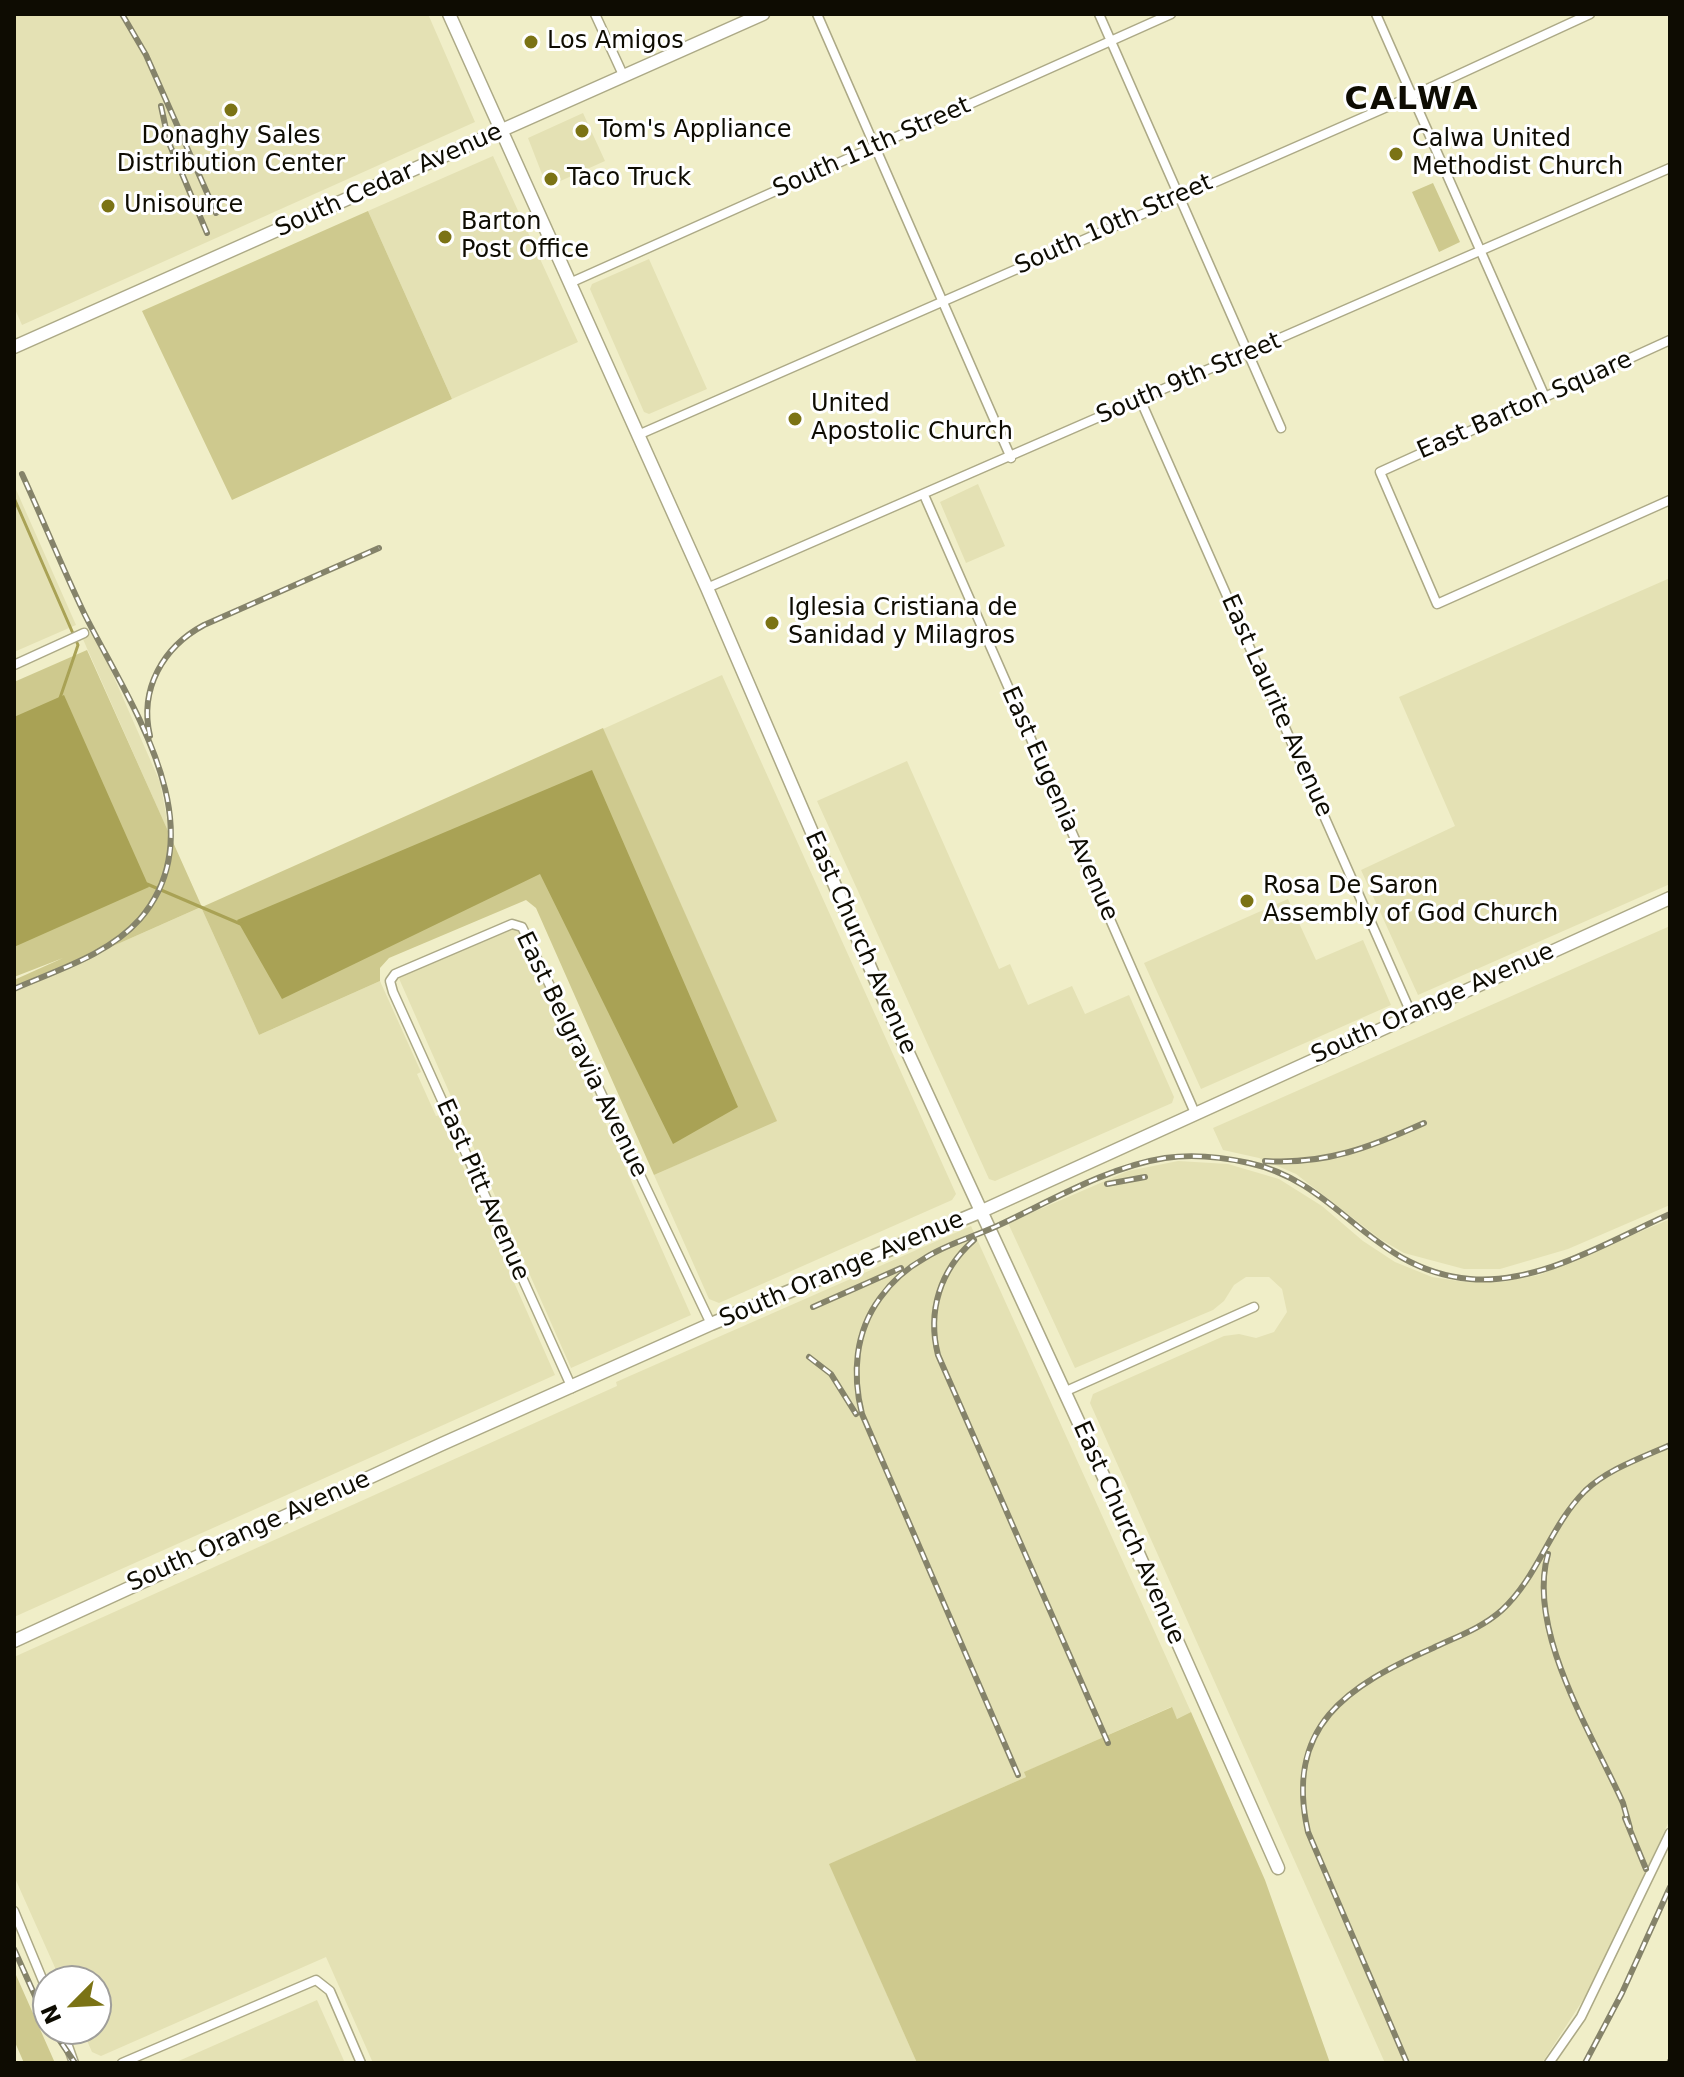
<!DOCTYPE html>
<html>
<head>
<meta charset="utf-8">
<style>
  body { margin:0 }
  #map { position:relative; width:1684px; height:2077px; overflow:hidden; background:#f0eec8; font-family:"DejaVu Sans",sans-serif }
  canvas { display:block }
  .frame { position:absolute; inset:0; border:16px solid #0e0c02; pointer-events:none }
  .north { position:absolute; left:32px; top:1965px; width:80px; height:80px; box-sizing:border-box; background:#fff; border:2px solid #9f9e9a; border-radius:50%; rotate:246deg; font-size:22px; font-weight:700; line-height:32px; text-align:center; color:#0e0c02 }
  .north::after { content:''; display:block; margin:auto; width:28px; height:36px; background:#7b7315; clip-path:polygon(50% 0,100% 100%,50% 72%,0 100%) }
</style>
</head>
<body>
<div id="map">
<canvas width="1684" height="2077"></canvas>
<div class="frame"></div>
<div class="north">N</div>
</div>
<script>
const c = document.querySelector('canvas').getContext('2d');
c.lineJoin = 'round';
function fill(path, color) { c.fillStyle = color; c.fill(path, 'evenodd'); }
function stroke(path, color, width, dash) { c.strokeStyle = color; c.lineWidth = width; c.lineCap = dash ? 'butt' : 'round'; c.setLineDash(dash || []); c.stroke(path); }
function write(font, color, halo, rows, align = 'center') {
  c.font = font + ' "DejaVu Sans",sans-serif'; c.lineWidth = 6; c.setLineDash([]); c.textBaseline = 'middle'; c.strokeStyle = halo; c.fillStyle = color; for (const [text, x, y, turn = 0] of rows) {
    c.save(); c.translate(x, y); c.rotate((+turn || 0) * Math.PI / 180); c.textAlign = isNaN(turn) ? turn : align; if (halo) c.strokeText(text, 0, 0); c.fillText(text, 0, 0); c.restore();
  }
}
fill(new Path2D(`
  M14 14H428L475 122 22 325 14 307Z
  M583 113 605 161 547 187 528 138Z
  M493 156 578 342 452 399 368 211Z
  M649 259 707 389 649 414 644 412 590 289 592 284Z
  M978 484 1005 546 966 563 940 502Z
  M14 485 76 625 14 652Z
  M1670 578V884L1418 995 1361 870 1455 826 1399 697Z
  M94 632 160 782 170 836 82 637Z
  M722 675 956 1194 952 1200 719 1303 709 1299 654 1175 776 1120 603 729Z
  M907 761 999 969 1010 964 1028 1005 1072 986 1085 1014 1129 995 1174 1097 1172 1103 995 1181 989 1179 817 801Z
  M1288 899 1316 960 1363 940 1391 1005 1201 1089 1144 963Z
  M201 907 259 1035 380 981 421 1072 417 1074 436 1116 440 1115 555 1375 14 1617V990Z
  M516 922 691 1315 571 1368 397 974Z
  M1670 926V1205L1568 1249 1500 1269H1464L1404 1253 1380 1239 1296 1174 1259 1158 1223 1150 1213 1128Z
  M1178 1161 1228 1164 1279 1179 1322 1206 1363 1241 1395 1262 1432 1277 1465 1282H1501L1539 1275 1670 1219V1819L1596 1980 1542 2063H1385L1090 1403 1093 1394 1224 1336 1239 1334 1256 1338 1274 1332 1287 1312 1282 1289 1269 1277H1246L1234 1285 1224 1301 1213 1310 1075 1368 1008 1223 1128 1171Z
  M971 1226 1191 1712 1177 1719 1171 1707 1025 1772 1026 1777 830 1864 917 2063H373L326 1957 101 2056 92 2052 82 2029H96V1981H61L14 1876V1657L617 1386 616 1382Z
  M317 2000 345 2063H174Z`), '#e4e1b4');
fill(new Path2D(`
  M1433 183 1460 242 1439 252 1412 192Z
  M368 211 452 399 232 500 142 311Z
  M87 650 202 907 603 728 777 1121 654 1175 536 908 526 900 389 958 380 968V981L259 1035 201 907 14 990V980L63 958 14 977V682Z
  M1172 1707 1177 1719 1191 1712 1265 1880 1330 2063H917L829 1864 1026 1777 1024 1772Z
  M14 1975H16L55 2063H24L14 2040Z`), '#cec98e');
fill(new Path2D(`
  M64 695 149 887 14 947V717Z
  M592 770 738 1107 673 1144 540 874 282 999 237 920Z`), '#a9a255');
stroke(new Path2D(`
  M14 498 78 645 60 698
  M147 884 243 925`), '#a9a255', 3);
const street = new Path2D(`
  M595 14 624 77
  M817 14 1011 458
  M1099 14 1281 428
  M1376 14 1545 397
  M572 282 1171 14
  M1670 340 1380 472 1437 604 1670 500
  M1140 399 1411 1013
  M638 435 1412 96 1590 14
  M924 495 1195 1113
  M707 588 1670 168
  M14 665 84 633
  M572 1388 393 992 390 981 395 974 512 924 522 927 711 1324
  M1064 1392 1254 1307
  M14 1911 48 1993
  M62 2029 74 2063
  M122 2063 316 1980 330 1991 361 2063
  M1549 2063 1581 2017 1670 1833`);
const secondary = new Path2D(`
  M449 14 707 588 891 1016 1114 1499 1278 1868
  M14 347 763 14
  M14 1641 442 1444 711 1324 982 1211 1670 898`);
stroke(street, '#aca986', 11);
stroke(secondary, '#aca986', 15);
stroke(street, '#fff', 8);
stroke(secondary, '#fff', 12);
const rail = new Path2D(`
  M122 14 146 55 216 213
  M161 106 169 143 207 233
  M150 736C139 689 163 647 204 625L379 548
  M14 989C57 970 108 955 140 919 219 827 127 700 84 613 62 567 43 520 22 474
  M1265 1161C1325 1165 1371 1147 1424 1123
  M1107 1184 1145 1177
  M974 1240C940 1270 927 1311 938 1355L1108 1743
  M813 1307 901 1268
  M809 1357 831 1374 856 1414
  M1548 1554C1526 1630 1592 1734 1623 1803L1630 1828
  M1018 1775 862 1414C852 1374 855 1332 880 1298 892 1281 907 1268 925 1258 947 1244 973 1237 997 1226 1049 1202 1107 1167 1165 1158 1192 1154 1222 1157 1249 1163 1339 1182 1370 1270 1470 1279 1539 1285 1609 1241 1670 1214
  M1625 1818 1646 1869
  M14 1949 48 2025
  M52 2029 75 2063
  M1407 2063 1308 1832C1284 1726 1347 1686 1433 1648 1456 1637 1482 1628 1502 1610 1538 1577 1550 1526 1585 1491 1608 1469 1641 1458 1670 1445
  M1585 2063 1622 1993 1670 1887
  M1669 2063 1670 2061`);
stroke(rail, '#85836a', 6);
stroke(rail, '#fff', 3, [9]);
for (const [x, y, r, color] of [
  [531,42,8,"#7b7315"],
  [231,110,8,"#7b7315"],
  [582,131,8,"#7b7315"],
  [1396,154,8,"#7b7315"],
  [551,179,8,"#7b7315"],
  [108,206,8,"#7b7315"],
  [445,237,8,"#7b7315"],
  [795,419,8,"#7b7315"],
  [772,623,8,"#7b7315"],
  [1247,901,8,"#7b7315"]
]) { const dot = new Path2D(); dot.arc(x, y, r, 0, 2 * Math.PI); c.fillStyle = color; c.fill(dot); stroke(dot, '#fff', 3); }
write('24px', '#0e0c02', '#fff', [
  ["Los Amigos",547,42],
  ["Tom's Appliance",598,131],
  ["Donaghy Sales",231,137,"center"],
  ["Distribution Center",231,165,"center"],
  ["Calwa United",1412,140],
  ["Methodist Church",1412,168],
  ["Taco Truck",567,179],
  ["Unisource",124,206],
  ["Barton",461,223],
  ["Post Office",461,251],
  ["United",811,405],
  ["Apostolic Church",811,433],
  ["Iglesia Cristiana de",788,609],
  ["Sanidad y Milagros",788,637],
  ["Rosa De Saron",1263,887],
  ["Assembly of God Church",1263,915]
], 'left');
write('24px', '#0e0c02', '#fff', [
  ["South 11th Street",872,148,-24],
  ["South Cedar Avenue",389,181,-24],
  ["South 10th Street",1114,225,-24],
  ["South 9th Street",1189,379,-23],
  ["East Barton Square",1525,406,-24],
  ["East Laurite Avenue",1276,706,66],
  ["East Eugenia Avenue",1059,804,66],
  ["East Church Avenue",860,943,66],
  ["South Orange Avenue",1433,1004,-24],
  ["East Belgravia Avenue",581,1055,64],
  ["East Pitt Avenue",482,1190,66],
  ["South Orange Avenue",842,1270,-23],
  ["South Orange Avenue",249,1532,-24],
  ["East Church Avenue",1128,1533,66]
]);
c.letterSpacing = '2px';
write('bold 32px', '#0e0c02', '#fff', [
  ["CALWA",1412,101]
]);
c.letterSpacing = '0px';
</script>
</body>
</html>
